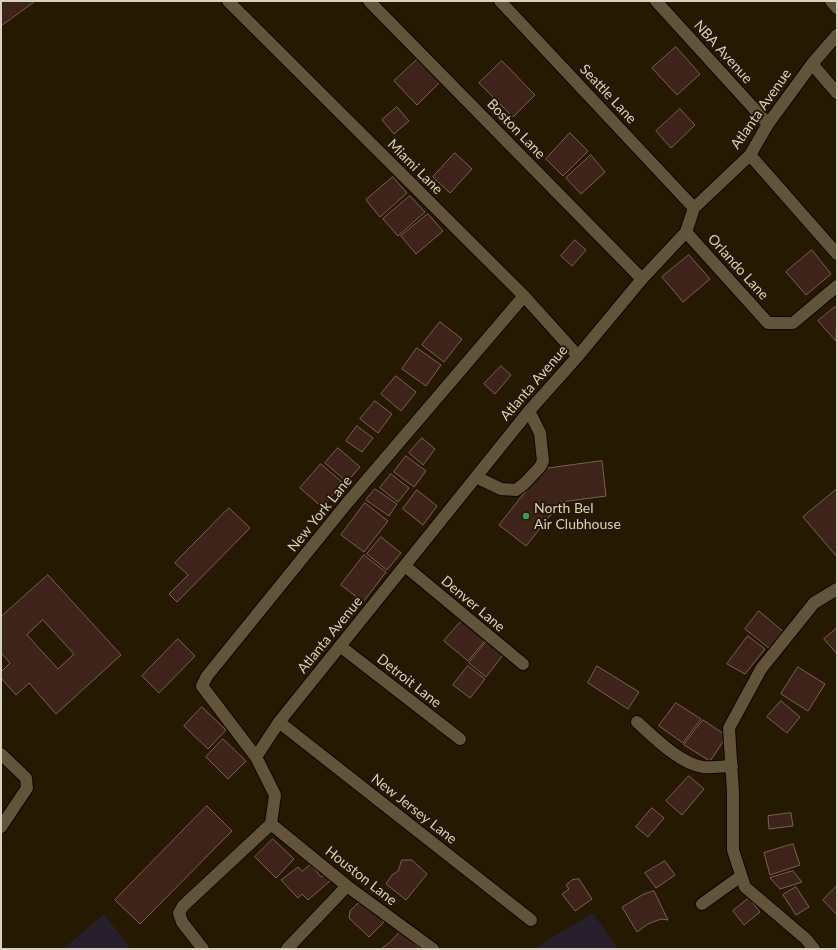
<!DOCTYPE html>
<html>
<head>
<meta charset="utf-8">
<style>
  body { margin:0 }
  #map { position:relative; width:838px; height:950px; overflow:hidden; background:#251901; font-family:Lato,sans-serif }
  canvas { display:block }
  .frame { position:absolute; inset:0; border:2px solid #d9d1c2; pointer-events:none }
</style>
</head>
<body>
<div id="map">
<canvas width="838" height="950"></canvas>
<div class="frame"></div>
</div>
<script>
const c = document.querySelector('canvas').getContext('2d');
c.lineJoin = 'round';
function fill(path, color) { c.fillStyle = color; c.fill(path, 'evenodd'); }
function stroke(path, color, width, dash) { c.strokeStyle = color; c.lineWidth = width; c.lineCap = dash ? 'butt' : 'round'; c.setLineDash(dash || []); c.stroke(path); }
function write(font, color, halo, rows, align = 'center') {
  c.font = font + ' Lato,sans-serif'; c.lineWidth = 4; c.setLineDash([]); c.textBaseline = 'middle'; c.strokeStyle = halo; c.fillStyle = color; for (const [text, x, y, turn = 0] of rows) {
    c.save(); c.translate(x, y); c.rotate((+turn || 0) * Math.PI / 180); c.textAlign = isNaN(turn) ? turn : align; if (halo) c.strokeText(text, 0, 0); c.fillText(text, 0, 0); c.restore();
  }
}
fill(new Path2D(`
  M593 913 618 949H534L535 948Z
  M104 914 131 949H63Z`), '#271f2e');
const building = new Path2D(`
  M1 1H33L34 2 1 26Z
  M676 47 700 74 677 95 652 68Z
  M420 57 442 80 417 105 394 81Z
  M502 61 535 95 513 117 479 83Z
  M397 107 409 121 394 134 382 120Z
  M680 109 695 125 671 148 656 131Z
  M570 133 588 151 563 176 546 159Z
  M455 153 472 169 450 193 433 177Z
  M591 155 605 172 581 194 566 178Z
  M393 177 407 193 380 217 366 200Z
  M410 196 425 212 398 236 383 219Z
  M428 214 443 231 416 254 401 236Z
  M575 240 586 250 572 266 561 256Z
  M812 250 831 274 806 295 786 272Z
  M689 255 710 279 683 302 662 277Z
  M835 307 837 309 836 341 818 321Z
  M440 322 462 339 444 362 422 345Z
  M417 348 441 365 426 386 402 369Z
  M501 366 511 375 495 394 484 384Z
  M396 376 416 392 401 411 381 394Z
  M375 401 392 414 378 433 360 419Z
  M357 426 373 438 362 452 346 441Z
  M422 438 435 449 423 465 409 453Z
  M338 448 360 467 347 482 325 463Z
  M406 456 426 471 414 487 394 472Z
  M602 461 606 496 561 502 526 546 499 525 543 469Z
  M321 464 343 483 322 507 300 488Z
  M391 474 409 488 398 502 380 488Z
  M375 489 397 504 389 516 366 500Z
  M837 489V557L803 517Z
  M417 490 437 506 423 525 403 509Z
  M365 503 388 521 364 552 341 535Z
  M229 508 250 528 177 602 169 594 188 575 175 563Z
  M381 537 401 553 387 570 367 554Z
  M364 555 386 572 363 602 341 585Z
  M48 575 121 655 56 714 29 683 16 695 1 678V672L10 663 1 653V617ZM43 620 74 654 58 669 27 635Z
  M759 611 785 633 770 649 745 629Z
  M465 617 488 637 468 661 444 641Z
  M837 628V654L824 639Z
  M748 636 765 649 745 674 727 664Z
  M178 639 195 656 159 693 142 676Z
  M486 642 503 655 486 677 469 663Z
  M468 666 485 679 470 698 453 685Z
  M597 666 639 692 628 709 588 683Z
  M798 667 825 684 808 711 781 694Z
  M781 701 800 717 787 733 767 717Z
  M676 703 701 719 683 743 659 726Z
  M202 707 226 730 208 749 184 726Z
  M703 720 727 736 710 761 684 745Z
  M223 739 246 761 228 779 206 757Z
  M689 776 704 789 682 815 666 801Z
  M207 806 232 831 140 924 115 900Z
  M652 808 664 818 648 837 636 827Z
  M791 813 793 826 769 829 768 816Z
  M273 839 294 859 276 878 255 857Z
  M793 844 800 865 770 875 764 853Z
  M402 860H412L427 874 406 900 386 884 392 875 398 871Z
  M665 861 675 875 656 888 645 873Z
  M311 864 321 877 325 874 330 881 308 900 302 894 298 898 281 880 298 867 302 871Z
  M793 871 802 882 780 889 770 878Z
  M579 879 592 899 575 911 562 894 569 889 566 885 572 880Z
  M837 886V915L823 900Z
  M796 887 809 907 796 915 783 895Z
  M654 891 668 920 661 919 648 924 637 932 622 907 644 894Z
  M749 898 760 912 744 925 733 911Z
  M365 903 384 922 369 937 349 918 350 911 357 904Z
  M401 931 420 949H381L390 942Z`);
fill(building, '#3d231a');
stroke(building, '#7e5f54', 1);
const minor = new Path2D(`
  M228 1 524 296 578 356
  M369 1 642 279
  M500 1 694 208
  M656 1 768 124
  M831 1 837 8
  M812 64 837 93
  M750 155 837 254
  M686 232 768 323H793L837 286
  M476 477 501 489 516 490 525 483 540 467 543 461 540 433 529 411
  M405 566 523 664
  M340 646 460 739
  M279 722 531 920
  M637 722C654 737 680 764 703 767 712 768 723 766 732 766
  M1 754 26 778 27 788 1 827
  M256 757 279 722 529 411 578 356 642 279 686 232 694 208 750 155 768 124 812 64 837 35
  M271 824 347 886 433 949
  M702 904 741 876
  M203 949 182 922 179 913 183 906 271 824 275 795 256 757 202 686 207 676 348 502 524 296
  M287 949 347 886
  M814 949 806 939 745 887 733 850V793L729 728 761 669 814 603 837 589`);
stroke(minor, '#0e0400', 14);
stroke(minor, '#615439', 12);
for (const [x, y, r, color] of [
  [526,516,4,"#2e9e5b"]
]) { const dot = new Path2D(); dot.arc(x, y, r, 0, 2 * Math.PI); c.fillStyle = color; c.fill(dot); stroke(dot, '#251901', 1.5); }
write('14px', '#d9d1c2', '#251901', [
  ["NBA Avenue",723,52,48],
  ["Seattle Lane",608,94,47],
  ["Atlanta Avenue",761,109,-55],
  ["Boston Lane",516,129,46],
  ["Miami Lane",415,167,45],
  ["Orlando Lane",738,267,48],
  ["Atlanta Avenue",534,383,-49],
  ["New York Lane",320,514,-51],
  ["Denver Lane",473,604,40],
  ["Atlanta Avenue",330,635,-51],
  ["Detroit Lane",409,681,38],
  ["New Jersey Lane",414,809,38],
  ["Houston Lane",361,876,38]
]);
write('14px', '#d9d1c2', '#251901', [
  ["North Bel",534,508],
  ["Air Clubhouse",534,524]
], 'left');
</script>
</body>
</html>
